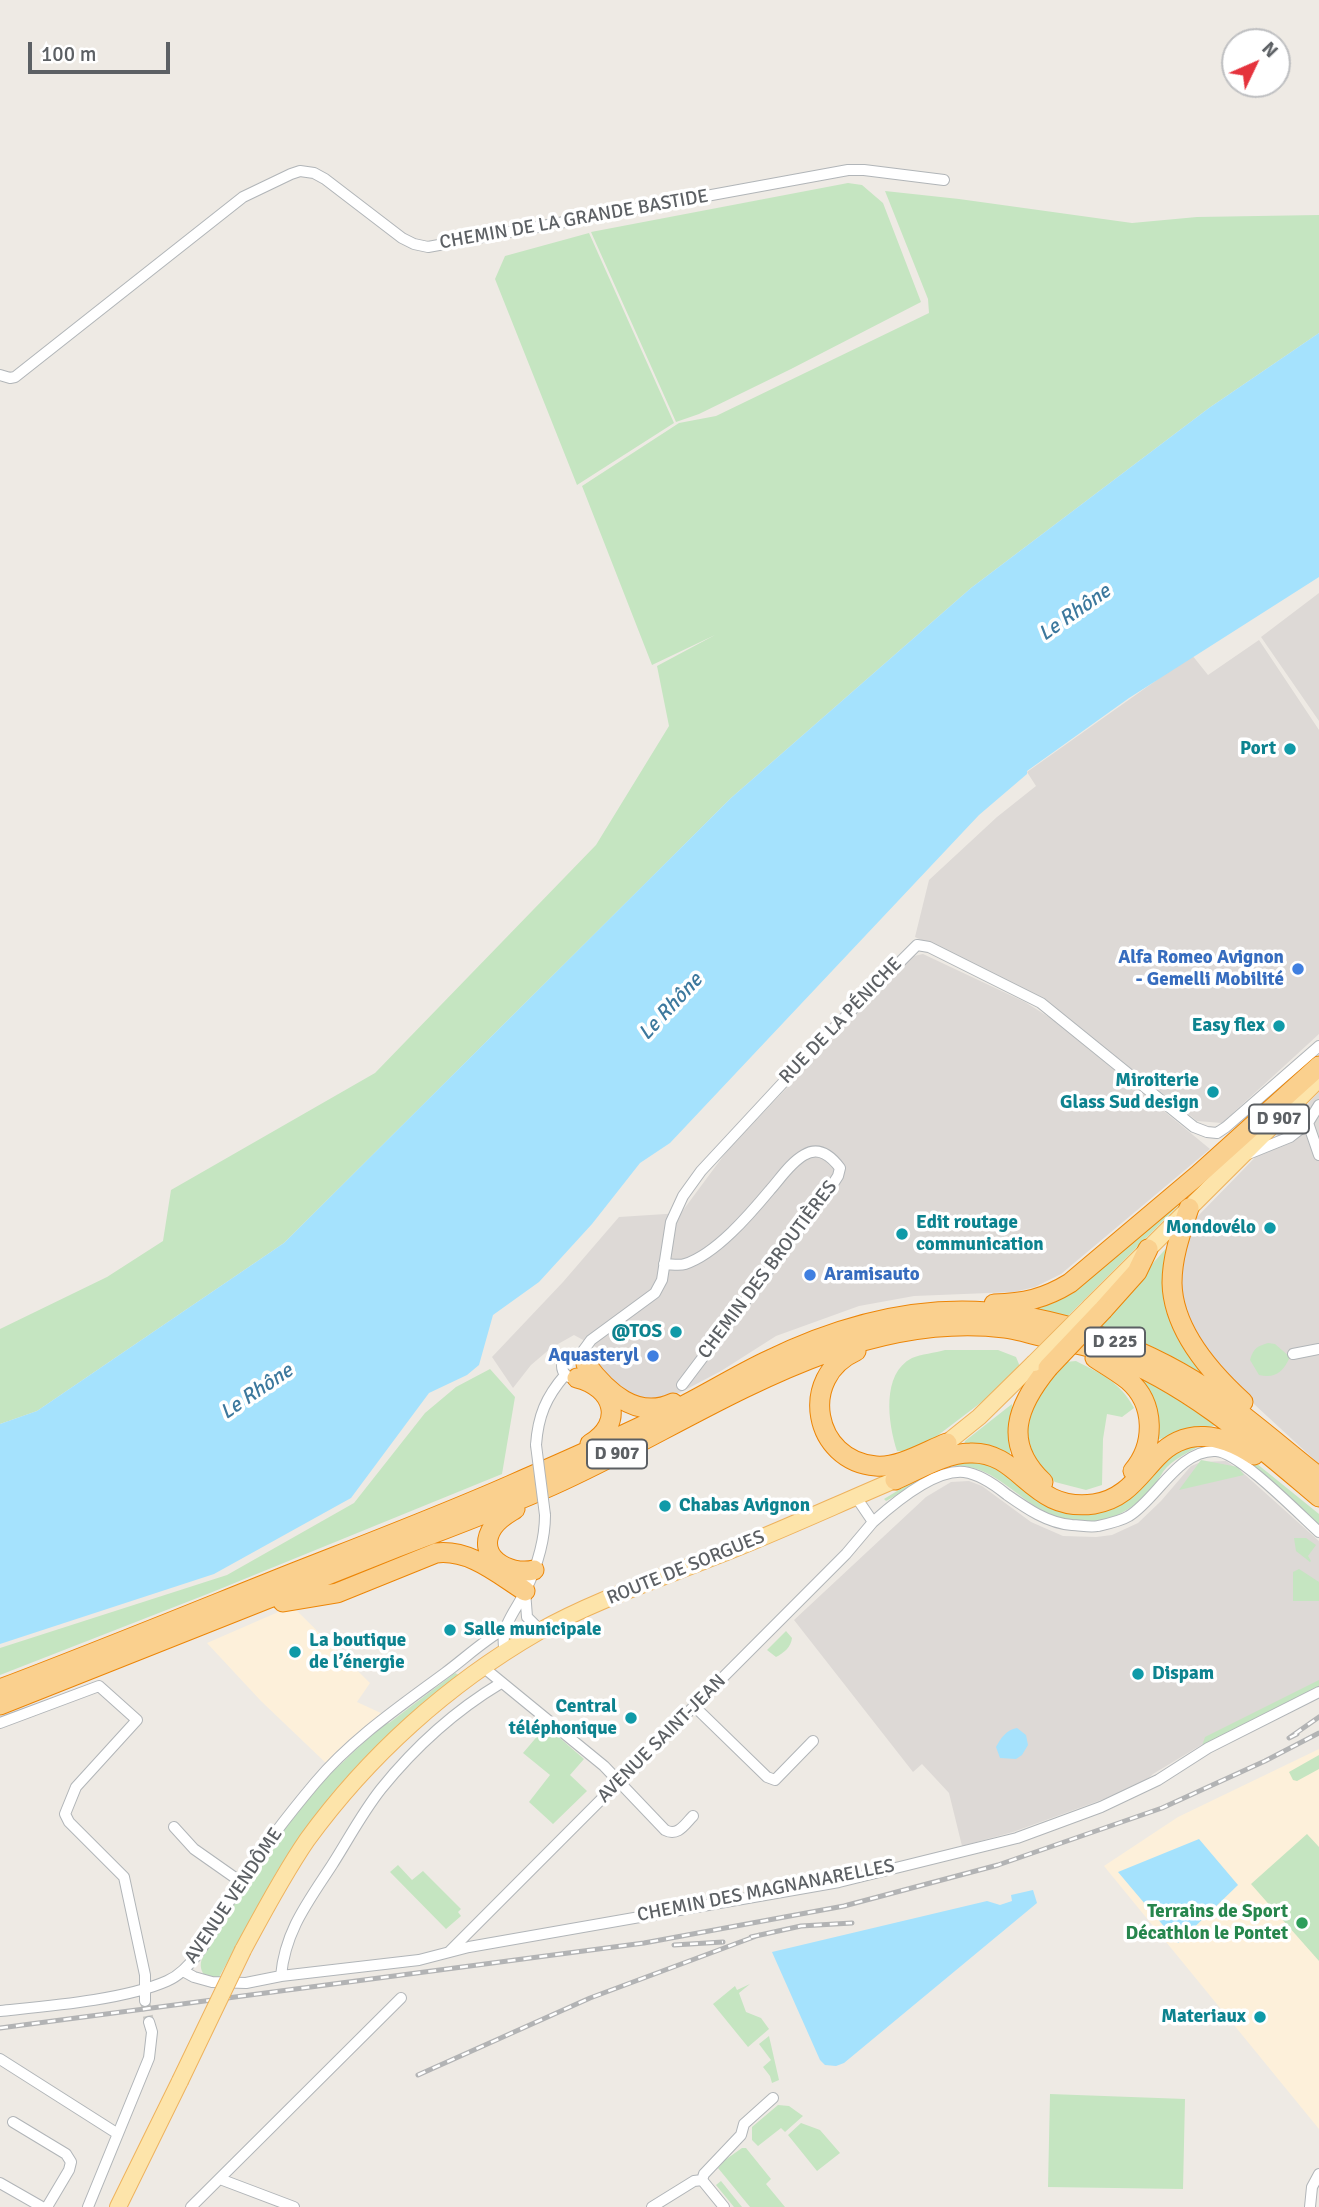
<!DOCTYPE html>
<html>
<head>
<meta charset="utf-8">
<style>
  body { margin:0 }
  #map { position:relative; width:1319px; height:2207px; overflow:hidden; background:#eeeae4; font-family:Signika,sans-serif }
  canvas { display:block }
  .north { position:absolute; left:1221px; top:28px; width:70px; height:70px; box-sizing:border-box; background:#fff; border:2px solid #bebfc1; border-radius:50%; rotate:46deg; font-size:19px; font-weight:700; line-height:28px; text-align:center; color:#5c6064 }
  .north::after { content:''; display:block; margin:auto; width:24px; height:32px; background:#e5333d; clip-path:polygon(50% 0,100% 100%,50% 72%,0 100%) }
  .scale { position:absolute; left:28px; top:42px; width:142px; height:32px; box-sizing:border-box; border:4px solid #5c6064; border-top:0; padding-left:9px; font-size:21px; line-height:24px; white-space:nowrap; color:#5c6064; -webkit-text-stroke:5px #fff; paint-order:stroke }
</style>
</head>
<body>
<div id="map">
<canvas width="1319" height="2207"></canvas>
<div class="north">N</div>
<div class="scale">100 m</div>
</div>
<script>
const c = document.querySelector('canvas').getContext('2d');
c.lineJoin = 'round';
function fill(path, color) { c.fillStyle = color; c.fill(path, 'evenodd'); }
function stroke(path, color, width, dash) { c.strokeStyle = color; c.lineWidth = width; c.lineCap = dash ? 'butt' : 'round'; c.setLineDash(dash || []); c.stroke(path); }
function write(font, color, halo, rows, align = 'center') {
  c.font = font + ' Signika,sans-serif'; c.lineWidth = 7; c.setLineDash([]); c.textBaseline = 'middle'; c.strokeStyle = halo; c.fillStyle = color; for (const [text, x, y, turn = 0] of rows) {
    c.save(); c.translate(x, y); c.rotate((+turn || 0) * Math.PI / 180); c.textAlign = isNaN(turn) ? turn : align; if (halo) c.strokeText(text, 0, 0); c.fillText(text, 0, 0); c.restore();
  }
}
fill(new Path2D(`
  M292 1606 370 1683 357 1702 383 1714 328 1765 261 1701 207 1643Z
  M1319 1749V2129L1104 1866 1178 1817Z`), '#fdf0da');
fill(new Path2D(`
  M1319 593V721L1261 637Z
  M1259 640 1319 730V1034L1222 1123 1197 1121 1052 1006 1016 985 915 937 929 880 997 817 1036 786 1027 772 1192 655 1208 675Z
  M923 954 1025 1002 1052 1019 1210 1149 1061 1274 1035 1287 1014 1292 914 1296 859 1306 776 1336 721 1371 664 1401 631 1399 594 1364 596 1347 574 1335 551 1348 531 1365 513 1388 492 1357 563 1282 619 1217 681 1213 727 1151 906 962 914 956Z
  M1319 1092V1464L1242 1393 1193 1334 1178 1280 1189 1231 1196 1218Z
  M1226 1461 1242 1472 1319 1541V1684L1216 1736 1153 1774 1140 1786 1013 1832 962 1846 949 1793 922 1764 913 1772 794 1620 926 1497 951 1482 969 1481 982 1486 1031 1522 1063 1536 1096 1537 1112 1535 1138 1523 1161 1501 1191 1466 1201 1462Z`), '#ddd9d6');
fill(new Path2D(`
  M848 183 862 185 883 203 921 302 791 369 699 414 676 422 591 232Z
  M885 191 959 199 1132 223 1197 217 1319 215V333L1209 408 971 588 731 798 284 1243 37 1411 0 1424V1329L107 1277 163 1241 171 1190 375 1073 596 845 669 726 657 666 715 635 652 665 582 486 679 423 716 416 929 313 928 299Z
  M589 233 674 423 577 485 495 279 505 256Z
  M1229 1155 1066 1318 1027 1308Z
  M1170 1244 1168 1287 1218 1384 1096 1327Z
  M1268 1343 1275 1344 1290 1357C1283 1372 1275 1379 1259 1375L1250 1360C1253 1349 1257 1346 1268 1343Z
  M945 1350H998L1016 1357 1021 1369 1004 1385 916 1452 897 1451C888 1423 881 1374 912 1358 921 1354 935 1353 945 1350Z
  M1076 1361C1102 1374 1120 1382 1134 1408L1122 1417 1107 1414 1103 1439 1102 1485 1086 1490 1055 1482 1036 1465 1025 1435 1034 1400 1065 1362Z
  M490 1369 515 1397 502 1474 210 1593 0 1675V1648L227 1575 354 1503 425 1413 456 1387Z
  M1148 1379 1220 1425 1199 1428 1156 1440 1141 1382Z
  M1012 1404 1010 1455 1006 1456 964 1445 965 1441Z
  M1194 1441 1251 1459 1319 1514V1528L1258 1471 1203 1444C1191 1451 1177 1457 1167 1467 1162 1472 1159 1479 1155 1485 1144 1500 1125 1513 1108 1519 1038 1540 1010 1465 958 1466 937 1466 905 1491 886 1501L884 1499 938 1466 973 1456 1085 1511Z
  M1201 1460 1238 1467 1244 1475 1179 1490Z
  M1294 1538H1306L1316 1545 1308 1556 1311 1561 1310 1562 1296 1551Z
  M1299 1569 1319 1582V1601H1293V1572Z
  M786 1631 792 1638C791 1647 784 1653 776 1657L767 1650Z
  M455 1673 459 1675 451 1684 364 1758 336 1789 304 1831 276 1873 218 1979 205 1976C197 1966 202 1958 207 1947L259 1861 323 1781 383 1724 389 1723Z
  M1319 1680V1688L1201 1749 1205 1737Z
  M546 1726 584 1759 570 1775 587 1791 553 1824 529 1802 550 1775 523 1753Z
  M1319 1755V1769L1297 1781 1293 1780 1289 1772Z
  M1307 1834 1319 1847V1961L1251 1884Z
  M398 1865 412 1880 423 1871 461 1909 458 1912 461 1916 446 1929 390 1872Z
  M750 1984 739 1993 746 2012 761 2018 769 2029 748 2047 713 2004 735 1986 737 1990Z
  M769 2036 779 2080 772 2083 770 2076 763 2067 771 2060 759 2044Z
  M1050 2094 1185 2099 1183 2189 1048 2187Z
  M778 2105 789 2106 803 2116 785 2132 781 2128 758 2146 752 2140V2127Z
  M801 2123 820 2130 840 2153 817 2171 788 2135Z
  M742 2148H746L771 2179 766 2184 785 2207H750L718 2168 725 2160Z
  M721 2181 742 2207H734L716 2185Z`), '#c5e5c1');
fill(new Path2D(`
  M1319 333V577L1129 698 1027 771V774L979 815 670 1143 640 1163 592 1224 539 1282 493 1315 479 1365 467 1375 429 1393 351 1498 214 1574 0 1644V1424L37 1411 284 1243 731 798 971 588 1209 408Z
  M1017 1728 1026 1735 1028 1745 1022 1755 1016 1759 1000 1758 996 1747C1001 1738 1006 1730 1017 1728Z
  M1199 1839 1238 1885 1178 1943 1118 1872Z
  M1033 1890 1037 1903 844 2063 836 2066 825 2065 820 2060 772 1952 987 1901 1000 1905 1012 1901 1011 1895Z`), '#a5e2fd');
stroke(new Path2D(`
  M145 2001 149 2022`), '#cac8c4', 10, [10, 5]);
const street = new Path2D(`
  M0 375 10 378 15 377 243 197 291 174 300 171 314 173 325 179 402 238 414 244 428 247 848 170H864L944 180
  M1319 1105 1308 1123 1319 1155
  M1248 1154 1290 1137 1308 1123
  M664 1264C671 1264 679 1266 685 1264 716 1254 750 1214 770 1190 780 1179 790 1163 804 1155 819 1146 831 1156 840 1168L838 1176 829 1190 682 1385
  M562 1366a12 12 0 1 1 24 0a12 12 0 1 1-24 0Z
  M1293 1354 1319 1349
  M580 1355 591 1340 655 1293 662 1280 671 1222 683 1196 701 1171 830 1032 917 945 929 947 1041 1003 1194 1127 1207 1132 1217 1133 1226 1127 1319 1046
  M536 1445C538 1416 546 1397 565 1375
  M873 1522C893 1504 935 1469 964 1472 978 1474 995 1485 1006 1494 1026 1508 1047 1523 1072 1525 1080 1525 1090 1528 1098 1526 1107 1524 1121 1521 1129 1516 1156 1500 1179 1449 1216 1451 1239 1452 1299 1514 1319 1532
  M525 1591 527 1617 541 1631
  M508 1651 504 1646C501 1625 517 1609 526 1590 537 1566 545 1542 545 1515
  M483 1667 604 1766 665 1830C678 1837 685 1824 693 1816
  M695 1707 767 1777 775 1780 813 1741
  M0 1723 99 1686 137 1720 76 1787 65 1814 69 1822 124 1877 145 1975V2001
  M174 1827 194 1849 241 1882
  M449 1952 846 1554 873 1522 856 1497
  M183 1971 194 1977 212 1982 246 1983 281 1976 419 1960 469 1947 839 1882 1017 1838 1101 1807 1158 1780 1208 1748 1319 1692
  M281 1976C285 1931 308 1902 332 1865 348 1840 362 1813 381 1789 414 1748 456 1710 501 1683
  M0 2011C48 2006 124 2000 167 1981 200 1967 222 1910 242 1880 264 1846 289 1814 315 1783 352 1739 399 1707 445 1673 464 1659 483 1641 504 1629
  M0 2059 118 2134
  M13 2122 66 2154 71 2162 69 2170 47 2207
  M220 2179 294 2207
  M702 2180 724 2207
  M0 2183 42 2207
  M88 2207 149 2058 152 2032 149 2022
  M191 2207 401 1998
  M652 2207 694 2181 702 2180 704 2174 741 2135 744 2124 773 2098
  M1310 2207 1312 2187 1319 2174`);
const primary = new Path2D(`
  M1090 1307 1319 1079
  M938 1450 979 1417 1034 1363
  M243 1950C263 1913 283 1875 307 1840 368 1756 448 1684 538 1632 595 1600 659 1579 719 1555 778 1532 836 1505 895 1480L905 1473
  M118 2207 180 2081`);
const highway = new Path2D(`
  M1189 1208C1181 1232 1172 1257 1172 1283 1173 1330 1210 1372 1243 1402
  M994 1304C1024 1303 1044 1299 1070 1283L1198 1175 1319 1066
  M1103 1310 1137 1272 1148 1249
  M856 1351C798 1377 813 1461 876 1466 899 1468 926 1451 947 1443
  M1095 1358C1106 1365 1118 1372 1128 1380 1156 1404 1155 1445 1133 1471
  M586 1364C607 1392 637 1420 673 1403
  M577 1378C614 1387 625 1423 590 1444
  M895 1480C918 1470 945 1453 970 1453 1022 1451 1030 1513 1094 1504 1125 1499 1137 1478 1157 1457 1186 1426 1222 1434 1254 1455
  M1043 1482C1002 1443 1017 1406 1048 1368
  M515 1509C507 1514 499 1518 493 1527 474 1556 508 1576 534 1570
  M283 1602 337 1593 436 1553C470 1549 498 1574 525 1591
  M0 1689C95 1653 188 1615 283 1577 359 1547 436 1518 511 1485 564 1462 617 1439 669 1413 702 1397 732 1378 765 1362 834 1328 910 1306 988 1312 1066 1318 1154 1351 1217 1396 1252 1421 1285 1450 1319 1477
  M0 1705C132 1652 265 1600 398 1547 450 1527 502 1508 553 1485 695 1422 842 1308 1005 1328 1019 1330 1033 1334 1047 1338 1069 1342 1090 1346 1110 1354 1190 1385 1255 1443 1319 1497`);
stroke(street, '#b1b5b8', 12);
stroke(primary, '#eeb25d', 18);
stroke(highway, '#ec8506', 21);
stroke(street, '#fff', 10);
stroke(primary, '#fde4aa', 16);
stroke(highway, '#fad08e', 19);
const rail = new Path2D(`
  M1297 1734 1289 1738 1319 1717
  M751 1937 801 1926 852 1923
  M674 1945 723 1942
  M0 2028 644 1943 844 1906 998 1865 1162 1808 1265 1761 1319 1733
  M418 2075 590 1998 759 1935`);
stroke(rail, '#b2b3b4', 5);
stroke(rail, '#fff', 2.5, [8]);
const streetBridge = new Path2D(`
  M536 1445 545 1515`);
const primaryBridge = new Path2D(`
  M1034 1363 1090 1307
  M180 2081 243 1950`);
const highwayBridge = new Path2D(`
  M1048 1368 1103 1310`);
stroke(streetBridge, '#b1b5b8', 12, []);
stroke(primaryBridge, '#eeb25d', 18, []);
stroke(highwayBridge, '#ec8506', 21, []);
stroke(streetBridge, '#fff', 10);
stroke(primaryBridge, '#fde4aa', 16);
stroke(highwayBridge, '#fad08e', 19);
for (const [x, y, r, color] of [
  [1290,749,7,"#0f9aa8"],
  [1298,969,7,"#3f7fe0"],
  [1279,1026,7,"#0f9aa8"],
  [1213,1092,7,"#0f9aa8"],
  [1270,1228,7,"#0f9aa8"],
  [902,1234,7,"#0f9aa8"],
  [810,1275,7,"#3f7fe0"],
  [676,1332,7,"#0f9aa8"],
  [653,1356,7,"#3f7fe0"],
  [665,1506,7,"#0f9aa8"],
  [450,1630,7,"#0f9aa8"],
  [295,1652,7,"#0f9aa8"],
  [1138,1674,7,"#0f9aa8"],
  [631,1718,7,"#0f9aa8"],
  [1302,1923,7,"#2e9e5b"],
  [1260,2017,7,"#0f9aa8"]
]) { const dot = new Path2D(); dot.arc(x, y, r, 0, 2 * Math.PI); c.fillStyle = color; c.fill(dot); stroke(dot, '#fff', 2.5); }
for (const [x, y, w] of [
  [1279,1119,60],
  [1115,1342,60],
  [617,1454,60]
]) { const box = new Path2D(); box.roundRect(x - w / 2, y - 14.5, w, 29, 5); c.fillStyle = '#fff'; c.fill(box); stroke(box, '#5c6064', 2); }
write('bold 18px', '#5c6064', null, [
  ["D 907",1279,1119],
  ["D 225",1115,1342],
  ["D 907",617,1454]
]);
write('19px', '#5c6064', '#fff', [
  ["CHEMIN DE LA GRANDE BASTIDE",574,220,-10],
  ["RUE DE LA PÉNICHE",841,1021,-46],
  ["CHEMIN DES BROUTIÈRES",768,1270,-53],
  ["ROUTE DE SORGUES",686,1568,-22],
  ["AVENUE SAINT-JEAN",662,1739,-45],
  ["CHEMIN DES MAGNANARELLES",766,1891,-11],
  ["AVENUE VENDÔME",234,1896,-56]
]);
write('bold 19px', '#0d838f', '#fff', [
  ["Port",1276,749],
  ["Easy flex",1265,1026],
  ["Miroiterie",1199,1081],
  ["Glass Sud design",1199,1103],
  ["Edit routage",916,1223,"left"],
  ["communication",916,1245,"left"],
  ["Mondovélo",1256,1228],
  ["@TOS",662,1332],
  ["Chabas Avignon",679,1506,"left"],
  ["Salle municipale",464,1630,"left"],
  ["La boutique",309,1641,"left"],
  ["de l’énergie",309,1663,"left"],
  ["Dispam",1152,1674,"left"],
  ["Central",617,1707],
  ["téléphonique",617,1729],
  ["Materiaux",1246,2017]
], 'right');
write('bold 19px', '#366cbe', '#fff', [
  ["Alfa Romeo Avignon",1284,958],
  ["- Gemelli Mobilité",1284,980],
  ["Aramisauto",824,1275,"left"],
  ["Aquasteryl",639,1356]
], 'right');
write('bold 19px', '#27864d', '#fff', [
  ["Terrains de Sport",1288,1912],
  ["Décathlon le Pontet",1288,1934]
], 'right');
write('italic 21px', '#3c789d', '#fff', [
  ["Le Rhône",1075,613,-35],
  ["Le Rhône",671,1007,-47],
  ["Le Rhône",257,1392,-34]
]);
</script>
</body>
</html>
